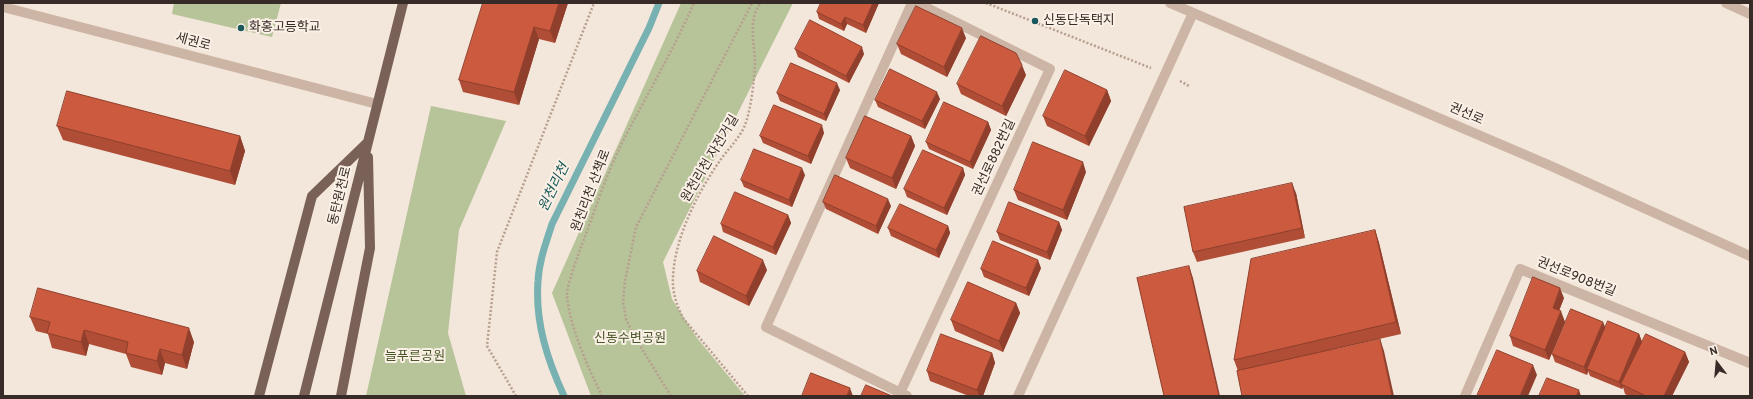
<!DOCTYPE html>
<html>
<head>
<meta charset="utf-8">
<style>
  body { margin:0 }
  #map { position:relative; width:1753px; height:399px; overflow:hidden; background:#f3e6da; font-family:Overpass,sans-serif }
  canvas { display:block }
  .frame { position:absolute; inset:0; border:4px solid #372b27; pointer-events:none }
  .north { position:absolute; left:1697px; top:343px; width:40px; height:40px; -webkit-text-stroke:3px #faf0e6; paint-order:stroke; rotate:344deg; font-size:11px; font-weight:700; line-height:16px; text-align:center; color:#372b27 }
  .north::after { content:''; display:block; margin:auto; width:14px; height:18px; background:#372b27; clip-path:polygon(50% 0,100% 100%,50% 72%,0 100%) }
</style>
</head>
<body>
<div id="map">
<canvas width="1753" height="399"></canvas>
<div class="frame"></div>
<div class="north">N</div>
</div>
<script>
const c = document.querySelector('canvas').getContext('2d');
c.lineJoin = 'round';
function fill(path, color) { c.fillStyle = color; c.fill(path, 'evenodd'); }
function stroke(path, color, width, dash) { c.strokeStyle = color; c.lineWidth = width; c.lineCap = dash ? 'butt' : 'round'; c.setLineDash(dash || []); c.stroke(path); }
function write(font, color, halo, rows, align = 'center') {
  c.font = font + ' Overpass,"Noto Sans KR",sans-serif'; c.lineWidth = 4; c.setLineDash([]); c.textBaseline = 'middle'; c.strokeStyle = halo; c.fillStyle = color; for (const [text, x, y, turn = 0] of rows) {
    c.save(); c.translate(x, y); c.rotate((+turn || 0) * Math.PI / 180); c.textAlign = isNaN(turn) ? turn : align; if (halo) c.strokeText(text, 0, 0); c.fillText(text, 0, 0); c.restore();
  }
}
fill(new Path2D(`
  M174 3H281L272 37 172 14Z
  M681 3H793L663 262 672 299 697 338 745 396H591L552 293Z
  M431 106 506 121 459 230 448 333 466 396H366Z`), '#b7c399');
stroke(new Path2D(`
  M564 396C547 359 535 322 538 281 539 261 546 243 552 224L649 28 659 3`), '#77b1b1', 7);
stroke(new Path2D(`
  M986 3 1151 68
  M1180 81 1189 86
  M516 396 487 346 497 252 594 3
  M602 396C588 367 570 328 567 296 566 286 580 250 584 239 596 207 607 173 622 143 646 96 673 51 694 3
  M671 396 634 336 626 319 623 302 625 281 636 227 752 3
  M748 396 683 318C678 308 674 297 673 286 671 245 696 195 719 162 727 150 740 138 745 125 751 109 754 82 755 65 755 46 747 18 761 3`), '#b79f8f', 2.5, [2, 2]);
stroke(new Path2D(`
  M1170 3 1551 166 1750 256
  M1726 3 1750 14
  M3 7 377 104
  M900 393 1050 69 917 3
  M907 396 766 327 912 3
  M1018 396 1193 13
  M1465 396 1520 269 1750 363`), '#ccb5a5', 10);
stroke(new Path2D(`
  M259 396 312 196 367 143
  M304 396 403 3
  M341 396 370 248 368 157`), '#7a6157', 10);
fill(new Path2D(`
  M483 3H568L555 43 539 39 519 105 463 92 459 80Z
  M879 3 866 33 847 24 844 31 819 19 817 12Z
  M966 38 947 77 901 54 897 44Z
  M795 49 864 54 849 83 798 57Z
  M1026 75 1006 116 961 94 957 84Z
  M840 90 826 121 780 101 777 93Z
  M1107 90 1111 101 1089 146 1047 126 1043 116Z
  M940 99 925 129 878 107 875 100Z
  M988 122 991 130 973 169 929 149 926 142Z
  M57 126 240 136 245 151 235 185 63 140Z
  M824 133 811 164 763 143 760 136Z
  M911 136 915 146 896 189 850 168 846 158Z
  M963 168 965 175 947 215 907 197 904 189Z
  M1086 172 1067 220 1018 200 1014 190Z
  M805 175 792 207 744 187 741 180Z
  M1296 193 1305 238 1197 262 1193 252Z
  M823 202 891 206 878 234 826 209Z
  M788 215 791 223 776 255 723 232 721 224Z
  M1059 222 1062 230 1050 260 1000 240 997 232Z
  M948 226 950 233 939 258 891 236 888 228Z
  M1375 230 1379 243 1401 334 1331 350 1384 351 1238 371 1234 360Z
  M1041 268 1029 296 984 277 981 269Z
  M767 270 749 306 700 282 697 271Z
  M1564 298 1559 311 1565 322 1549 360 1513 346 1510 336Z
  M1016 303 1020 313 1003 352 955 331 951 320Z
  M30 317 194 342 187 369 165 363 162 375 131 367 126 354 89 344 86 356 52 348 48 334 36 331Z
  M1605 327 1639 334 1642 342 1685 352 1689 362 1672 396H1629L1625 394 1623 387 1622 389 1590 376 1588 371 1587 375 1555 362 1552 354Z
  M992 353 995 363 983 396H969L930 381 927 371Z`), '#af4d36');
fill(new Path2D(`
  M559 3H568L555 43 550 31Z
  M873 3H879L866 33 863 25Z
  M845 17 847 24 844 31 841 24Z
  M534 27 539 39 519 105 514 92Z
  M962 28 966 38 947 77 944 67Z
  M862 47 864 54 849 83 846 76Z
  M1022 65 1026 75 1006 116 1002 106Z
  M837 83 840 90 826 121 824 114Z
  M1107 90 1111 101 1089 146 1085 136Z
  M937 92 940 99 925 129 922 121Z
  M988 122 991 130 973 169 970 162Z
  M822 125 824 133 811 164 808 156Z
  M240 136 245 151 235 185 230 171Z
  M911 136 915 146 896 189 892 178Z
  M1083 162 1086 172 1067 220 1063 210Z
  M802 168 805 175 792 207 789 200Z
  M963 168 965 175 947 215 944 208Z
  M1292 183 1296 193 1305 238 1302 228Z
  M888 199 891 206 878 234 876 226Z
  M788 215 791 223 776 255 773 247Z
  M1059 222 1062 230 1050 260 1047 252Z
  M948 226 950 233 939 258 936 250Z
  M1375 230 1379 243 1401 334 1396 322Z
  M763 260 767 270 749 306 746 296Z
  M1038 260 1041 268 1029 296 1026 288Z
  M1189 266 1193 278 1220 396H1219Z
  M1560 288 1564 298 1556 318 1553 308Z
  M1016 303 1020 313 1003 352 999 341Z
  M1561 311 1565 322 1549 360 1545 350Z
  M1603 322 1606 329 1587 369 1588 371 1587 375 1584 367Z
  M189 328 194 342 187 369 182 355Z
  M84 330 89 344 86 356 81 342Z
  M1639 334 1642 342 1621 384 1623 387 1622 389 1619 382Z
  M1380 339 1384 351 1394 396H1392Z
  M160 349 165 363 162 375 157 361Z
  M1685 352 1689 362 1672 396H1664Z
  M992 353 995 363 983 396H979L977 390Z
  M1533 365 1537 375 1528 396H1520Z
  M850 388 853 396H847Z
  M1579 390 1581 396H1576Z`), '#8f3f2c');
const building = new Path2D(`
  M483 3H559L550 31 534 27 514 92 459 80Z
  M821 3H873L863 25 845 17 841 24 817 12Z
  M916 6 962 28 944 67 897 44Z
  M810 20 862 47 846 76 795 49Z
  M981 36 1016 53 1022 65 1002 106 957 84Z
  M791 63 837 83 824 114 777 93Z
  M890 69 937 92 922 121 875 100Z
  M1065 70 1107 90 1085 136 1043 116Z
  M67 91 240 136 230 171 57 126Z
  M944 102 988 122 970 162 926 142Z
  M774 105 822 125 808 156 760 136Z
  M865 116 911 136 892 178 846 158Z
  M1033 142 1083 162 1063 210 1014 190Z
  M754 149 802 168 789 200 741 180Z
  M923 150 963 168 944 208 904 189Z
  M835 175 888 199 876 226 823 202Z
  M1292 183 1302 228 1193 252 1184 207Z
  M735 192 788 215 773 247 721 224Z
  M1009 202 1059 222 1047 252 997 232Z
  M900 204 948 226 936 250 888 228Z
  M1375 230 1396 322 1234 360 1251 259Z
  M714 236 763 260 746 296 697 271Z
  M993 241 1038 260 1026 288 981 269Z
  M1189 266 1219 396H1164L1137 278Z
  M1533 277 1560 288 1553 308 1561 311 1545 350 1510 336Z
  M968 282 1016 303 999 341 951 320Z
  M38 288 189 328 182 355 160 349 157 361 126 353 128 342 84 330 81 342 47 333 50 322 30 317Z
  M1571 309 1603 322 1584 367 1552 354Z
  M1608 321 1639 334 1619 382 1587 369Z
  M941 334 992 353 977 390 927 371Z
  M1646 334 1685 352 1664 396H1646L1621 384Z
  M1380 339 1392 396H1242L1237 371Z
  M1497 350 1533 365 1520 396H1477Z
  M811 373 850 388 847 396H802Z
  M1547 378 1579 390 1576 396H1539Z
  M866 385 892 396H861Z`);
fill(building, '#cc5a3f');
stroke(building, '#8f3f2c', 1);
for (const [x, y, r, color] of [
  [1035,21,4,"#1a595b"],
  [241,28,4,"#1a595b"]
]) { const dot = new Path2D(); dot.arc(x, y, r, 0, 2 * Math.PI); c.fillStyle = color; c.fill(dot); stroke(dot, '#faf0e6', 1.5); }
write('13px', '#372b27', '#faf0e6', [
  ["신동단독택지",1043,21],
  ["화홍고등학교",249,28]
], 'left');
write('13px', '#372b27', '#faf0e6', [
  ["세권로",193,43,15],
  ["권선로",1466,115,23],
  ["권선로882번길",995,158,-65],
  ["원천리천 자전거길",711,159,-59],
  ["원천리천 산책로",592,191,-69],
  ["동탄원천로",341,196,-76],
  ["권선로908번길",1576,278,22]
]);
write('13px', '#485629', '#faf0e6', [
  ["신동수변공원",630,339],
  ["늘푸른공원",415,357]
]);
write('italic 14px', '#1a595b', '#faf0e6', [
  ["원천리천",555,188,-64]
]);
</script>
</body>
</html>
